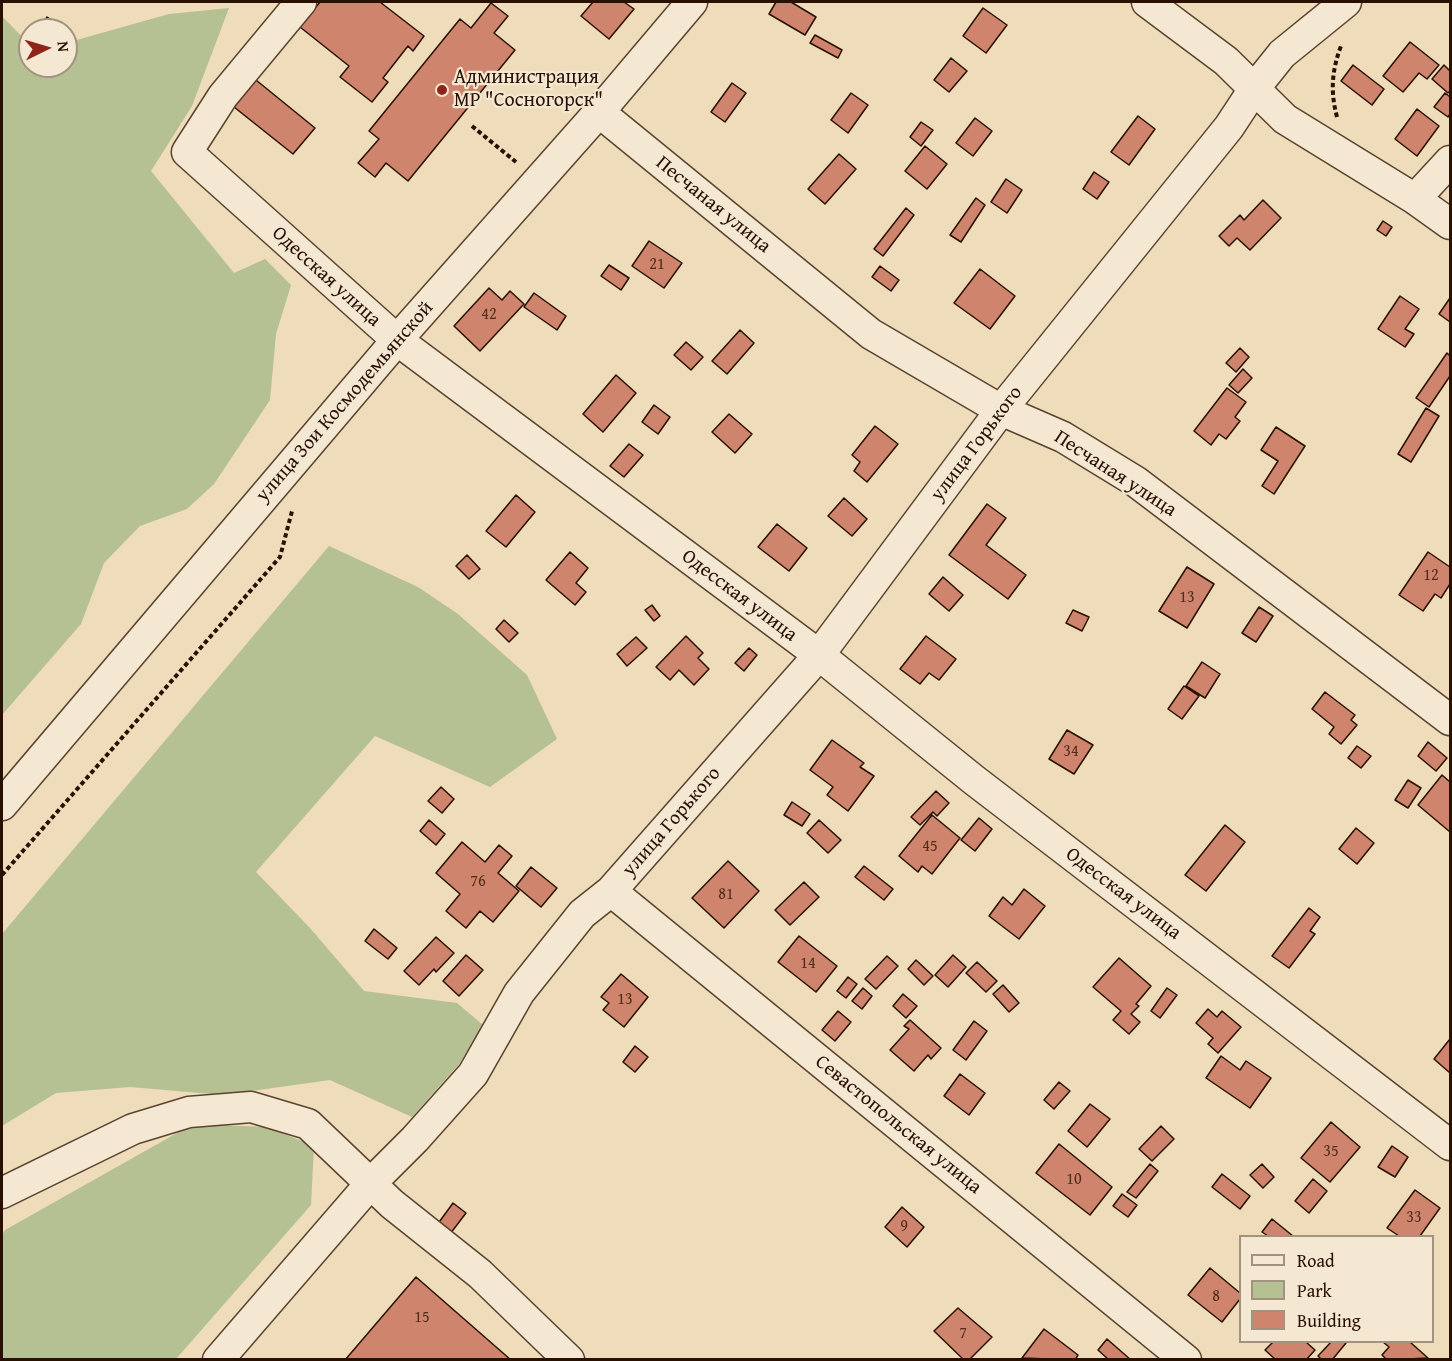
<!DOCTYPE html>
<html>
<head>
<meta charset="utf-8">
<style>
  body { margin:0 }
  #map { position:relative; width:1452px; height:1361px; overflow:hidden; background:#eedcbb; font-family:"Gentium Book Plus",serif }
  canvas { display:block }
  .frame { position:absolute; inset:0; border:3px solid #291000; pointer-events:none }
  .legend { position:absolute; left:1239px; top:1235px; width:195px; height:108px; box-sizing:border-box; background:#f4e8d3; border:2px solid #a3927f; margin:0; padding:8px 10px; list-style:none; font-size:18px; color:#291000 }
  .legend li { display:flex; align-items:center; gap:12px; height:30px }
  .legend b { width:30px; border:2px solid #a3927f }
  .north { position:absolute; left:18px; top:18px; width:60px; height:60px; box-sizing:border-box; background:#f4e8d3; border:2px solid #a3927f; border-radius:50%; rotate:85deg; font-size:16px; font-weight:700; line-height:24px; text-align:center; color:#291000 }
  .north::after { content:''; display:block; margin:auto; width:21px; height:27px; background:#8f2418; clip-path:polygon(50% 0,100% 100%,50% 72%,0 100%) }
</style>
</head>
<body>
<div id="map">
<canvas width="1452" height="1361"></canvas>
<div class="frame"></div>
<ul class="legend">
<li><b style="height:8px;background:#f4e8d3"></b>Road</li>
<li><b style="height:16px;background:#b5c193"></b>Park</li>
<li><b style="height:16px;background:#ce846d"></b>Building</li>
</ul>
<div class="north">N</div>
</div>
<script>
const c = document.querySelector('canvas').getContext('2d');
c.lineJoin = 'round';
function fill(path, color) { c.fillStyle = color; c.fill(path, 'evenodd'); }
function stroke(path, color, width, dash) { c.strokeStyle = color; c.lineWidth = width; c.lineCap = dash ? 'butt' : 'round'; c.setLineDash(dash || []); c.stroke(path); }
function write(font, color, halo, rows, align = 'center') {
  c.font = font + ' "Gentium Book Plus",serif'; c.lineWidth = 4.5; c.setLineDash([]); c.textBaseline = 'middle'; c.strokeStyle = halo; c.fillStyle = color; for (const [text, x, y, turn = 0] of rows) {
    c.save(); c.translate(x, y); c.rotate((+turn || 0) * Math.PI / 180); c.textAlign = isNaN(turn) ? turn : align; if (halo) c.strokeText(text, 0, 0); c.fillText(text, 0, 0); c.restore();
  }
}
fill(new Path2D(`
  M229 8 192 106 151 171 234 273 265 259 291 285 276 334 270 400 214 484 187 509 140 526 104 563 81 624 2 715V16L30 45V66H66V43L169 14Z
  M329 546 418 587 458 614 527 675 557 739 490 787 375 736 256 872 310 928 364 991 457 1003 483 1025 459 1064 412 1117 330 1080 223 1095 130 1087 56 1093 2 1126V934Z
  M193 1124 267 1127 314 1146 311 1205 176 1359 2 1360V1235L5 1230Z`), '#b5c193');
const building = new Path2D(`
  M320 2H380L424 36 413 51 408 46 383 78 388 82 372 102 340 77 349 66 300 27Z
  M593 2H624L634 9 609 39 581 16Z
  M776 2H791L816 17 805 35 769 14Z
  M491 3 508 16 494 33 515 50 408 181 386 163 375 177 358 163 379 139 369 131 460 19 471 28Z
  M983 8 1007 25 986 53 963 36Z
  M47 17 56 23 52 30H38Z
  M815 35 842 50 838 58 810 43Z
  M1410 42 1439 65 1427 79 1419 73 1403 92 1383 76Z
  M951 58 967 71 949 92 934 80Z
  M1353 65 1384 89 1372 105 1341 81Z
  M1444 65 1450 71V91L1448 93 1432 79Z
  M256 80 315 128 293 154 234 107Z
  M732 83 746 93 725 122 711 112Z
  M851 93 868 105 848 133 831 120Z
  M1445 93 1450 97V114L1448 117 1434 107Z
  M1417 109 1439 126 1417 156 1395 139Z
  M1138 116 1155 129 1129 165 1111 152Z
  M975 118 992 131 973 156 956 143Z
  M921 122 933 130 921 146 910 137Z
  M925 146 947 164 927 189 905 171Z
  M839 154 856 169 825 204 808 189Z
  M1094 172 1109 182 1097 199 1083 189Z
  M1006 179 1022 190 1007 213 991 202Z
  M976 198 985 205 961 242 950 235Z
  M1263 200 1281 218 1250 250 1237 238 1229 246 1219 236 1240 215 1244 220Z
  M906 208 914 215 883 256 874 249Z
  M1383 221 1392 227 1386 236 1377 230Z
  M649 241 682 263 664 288 632 266Z
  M609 265 629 278 621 290 601 276Z
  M880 266 899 280 891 291 872 277Z
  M980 269 1015 296 990 329 954 303Z
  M489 288 502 300 510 291 524 304 480 351 454 326Z
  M534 293 566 316 557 330 524 307Z
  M1400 296 1419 309 1405 329 1414 334 1405 347 1378 329Z
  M1450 298V322L1439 314Z
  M740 330 754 343 727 374 712 361Z
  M686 342 703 357 691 370 674 355Z
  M1240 348 1249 357 1236 372 1226 363Z
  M1447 353 1450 356V376L1429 407 1416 398Z
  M1243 369 1252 378 1238 393 1229 385Z
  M616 375 636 393 603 432 583 414Z
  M1227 388 1246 402 1235 417 1240 421 1226 439 1219 434 1211 445 1194 431Z
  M654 405 670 417 658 434 642 422Z
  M1426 408 1439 416 1411 462 1398 454Z
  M729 414 752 434 735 453 712 432Z
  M875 426 898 444 867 482 854 471 860 462 852 455Z
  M1276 427 1305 446 1274 494 1262 486 1278 461 1261 450Z
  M629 444 643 455 624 477 610 466Z
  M516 495 535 512 506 547 486 531Z
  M844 498 867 519 852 536 828 516Z
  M987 504 1006 518 986 545 1026 575 1008 599 949 555Z
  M777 524 807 548 789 571 758 547Z
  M570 552 588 568 576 583 586 592 575 605 546 580Z
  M1428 552 1450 567V584L1441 598 1435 594 1423 611 1399 595Z
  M467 555 480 569 469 579 456 566Z
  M1187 567 1214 584 1187 628 1159 611Z
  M943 577 963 595 949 611 929 594Z
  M652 605 660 616 654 621 645 610Z
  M1259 607 1273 616 1256 642 1242 633Z
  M1073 610 1089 617 1082 631 1066 623Z
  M504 620 518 633 509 642 496 629Z
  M686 636 703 653 698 658 709 669 694 685 679 670 670 680 656 667Z
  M926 636 956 659 939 680 929 673 920 684 900 669Z
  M636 637 647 648 627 666 617 654Z
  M749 648 757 655 744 671 735 663Z
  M1202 662 1220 674 1205 698 1186 686Z
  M1184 686 1199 696 1182 719 1168 709Z
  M1325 692 1355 715 1351 720 1357 725 1341 744 1329 734 1334 727 1312 709Z
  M1067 730 1093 745 1074 774 1049 759Z
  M832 740 864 763 860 767 874 776 848 811 827 795 833 787 810 770Z
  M1428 742 1447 758 1436 771 1418 756Z
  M1357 746 1371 756 1361 768 1348 758Z
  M1442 775 1450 782V832L1418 805Z
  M1408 780 1421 788 1408 808 1395 800Z
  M441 787 454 799 442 813 428 801Z
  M936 791 949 803 937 816 933 812 920 825 911 817Z
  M792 802 810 814 802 826 784 815Z
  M932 815 960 838 932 874 922 866 918 872 899 856Z
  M979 818 992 829 975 851 961 840Z
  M429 820 445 834 436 845 420 831Z
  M819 820 841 840 828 853 807 833Z
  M1225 825 1245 842 1206 891 1185 875Z
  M1356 828 1374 843 1357 864 1339 849Z
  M462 842 485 862 499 845 512 856 498 873 519 891 493 922 480 911 466 928 446 911 460 894 436 873Z
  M728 861 759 891 724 928 692 898Z
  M864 866 893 889 884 900 855 877Z
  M531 867 557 888 541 907 516 886Z
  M804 882 819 897 790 925 775 910Z
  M1024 889 1045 906 1019 939 989 916 1003 897 1012 905Z
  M1309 908 1320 917 1310 931 1315 934 1289 968 1272 956Z
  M374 929 397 948 388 959 365 941Z
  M799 936 837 966 816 992 778 962Z
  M436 937 454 953 436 972 434 969 419 985 404 971Z
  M466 955 483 970 459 996 443 981Z
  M953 955 966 967 948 987 935 975Z
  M887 956 898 966 876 989 865 979Z
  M1119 958 1151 986 1136 1004 1139 1006 1131 1014 1140 1022 1129 1034 1113 1020 1121 1011 1093 987Z
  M916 960 933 976 924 985 908 969Z
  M977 962 997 981 986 992 966 973Z
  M621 974 648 997 624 1027 603 1010 609 1003 601 997Z
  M848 977 857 984 846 998 837 991Z
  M1003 985 1019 1003 1009 1012 993 994Z
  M863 988 872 996 862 1009 852 1001Z
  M1167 988 1177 995 1160 1018 1151 1011Z
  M903 994 917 1006 906 1018 893 1006Z
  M1208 1009 1217 1017 1222 1011 1241 1027 1218 1053 1208 1044 1213 1038 1196 1023Z
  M838 1011 851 1022 835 1041 822 1030Z
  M910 1020 941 1048 931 1059 928 1055 914 1071 890 1050 909 1029 904 1026Z
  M974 1021 987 1031 966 1060 953 1050Z
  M1450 1039V1073L1434 1059Z
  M635 1046 648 1057 635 1072 623 1062Z
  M1221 1056 1240 1070 1246 1061 1271 1078 1250 1108 1206 1078Z
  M960 1074 985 1093 969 1115 944 1096Z
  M1059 1082 1070 1091 1054 1109 1044 1100Z
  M1090 1104 1110 1119 1087 1147 1068 1131Z
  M1331 1122 1360 1147 1330 1182 1301 1158Z
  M1161 1126 1174 1139 1152 1161 1139 1149Z
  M1059 1144 1112 1187 1090 1215 1036 1173Z
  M1392 1146 1408 1157 1395 1177 1378 1167Z
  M1150 1164 1158 1171 1136 1198 1127 1192Z
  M1262 1164 1274 1177 1263 1188 1250 1175Z
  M1222 1174 1250 1196 1240 1209 1212 1187Z
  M1313 1179 1327 1191 1309 1213 1295 1201Z
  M1415 1190 1440 1208 1420 1236H1399L1387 1228Z
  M1122 1194 1137 1205 1128 1217 1113 1206Z
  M453 1203 466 1213 450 1234 437 1225Z
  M902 1207 924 1227 907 1247 885 1227Z
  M1272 1219 1293 1236H1268L1262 1232Z
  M1210 1268 1240 1293V1299L1222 1322 1188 1295Z
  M416 1277 511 1360H345Z
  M958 1308 992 1337 969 1360H964L934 1331Z
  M1044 1329 1078 1355 1075 1360 1022 1358Z
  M1107 1339 1131 1360H1109L1098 1350Z
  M1273 1342H1306L1315 1350 1306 1360H1276L1265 1350Z
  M1331 1342H1344L1346 1343 1332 1360H1322L1318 1356Z
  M1383 1342H1410L1428 1358 1387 1360 1382 1355 1389 1347Z`);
fill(building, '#ce846d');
stroke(building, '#291000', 1.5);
const minor = new Path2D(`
  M301 2 223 96 187 152 397 340 819 655 974 780 1450 1145
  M1147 2 1226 61 1285 119 1415 199 1450 224
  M599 112 871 334 1001 410 1063 437 1135 481 1450 720
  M1415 199 1450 161
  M2 805 397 340 599 112 692 2
  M611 891 1186 1360
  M2 1193 133 1129 189 1112 251 1107 308 1124 392 1204 480 1274 569 1360
  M218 1360 371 1183 415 1139 473 1074 519 993 582 914 611 891 819 655 1001 410 1229 127 1254 89 1282 54 1346 2`);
stroke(minor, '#5a432f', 33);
stroke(new Path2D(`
  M1337 117C1330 91 1332 70 1341 46
  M472 126 516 162
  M2 875 280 557 292 511`), '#291000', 4, [4.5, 3]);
stroke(minor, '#f4e8d3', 30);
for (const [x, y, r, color] of [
  [442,90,6,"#8f2418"]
]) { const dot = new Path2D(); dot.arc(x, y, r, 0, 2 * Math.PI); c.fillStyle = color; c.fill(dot); stroke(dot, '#f4e8d3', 2); }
write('16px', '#522d1b', null, [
  ["21",657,265],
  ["42",489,315],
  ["12",1431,576],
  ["13",1187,598],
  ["34",1071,752],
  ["45",930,847],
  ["76",478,882],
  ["81",726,895],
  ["14",808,964],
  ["13",625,1000],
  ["35",1331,1152],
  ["10",1074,1180],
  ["33",1414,1218],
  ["9",904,1227],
  ["8",1216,1297],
  ["15",422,1318],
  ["7",963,1334]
]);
write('20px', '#291000', '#f4e8d3', [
  ["Администрация",454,78],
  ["МР \"Сосногорск\"",454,101]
], 'left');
write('20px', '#291000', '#f4e8d3', [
  ["Песчаная улица",713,205,39],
  ["Одесская улица",326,277,42],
  ["улица Зои Космодемьянской",345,402,-49],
  ["улица Горького",977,444,-53],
  ["Песчаная улица",1115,474,33],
  ["Одесская улица",739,596,37],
  ["улица Горького",672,822,-49],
  ["Одесская улица",1123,894,37],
  ["Севастопольская улица",898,1125,39]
]);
</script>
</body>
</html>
